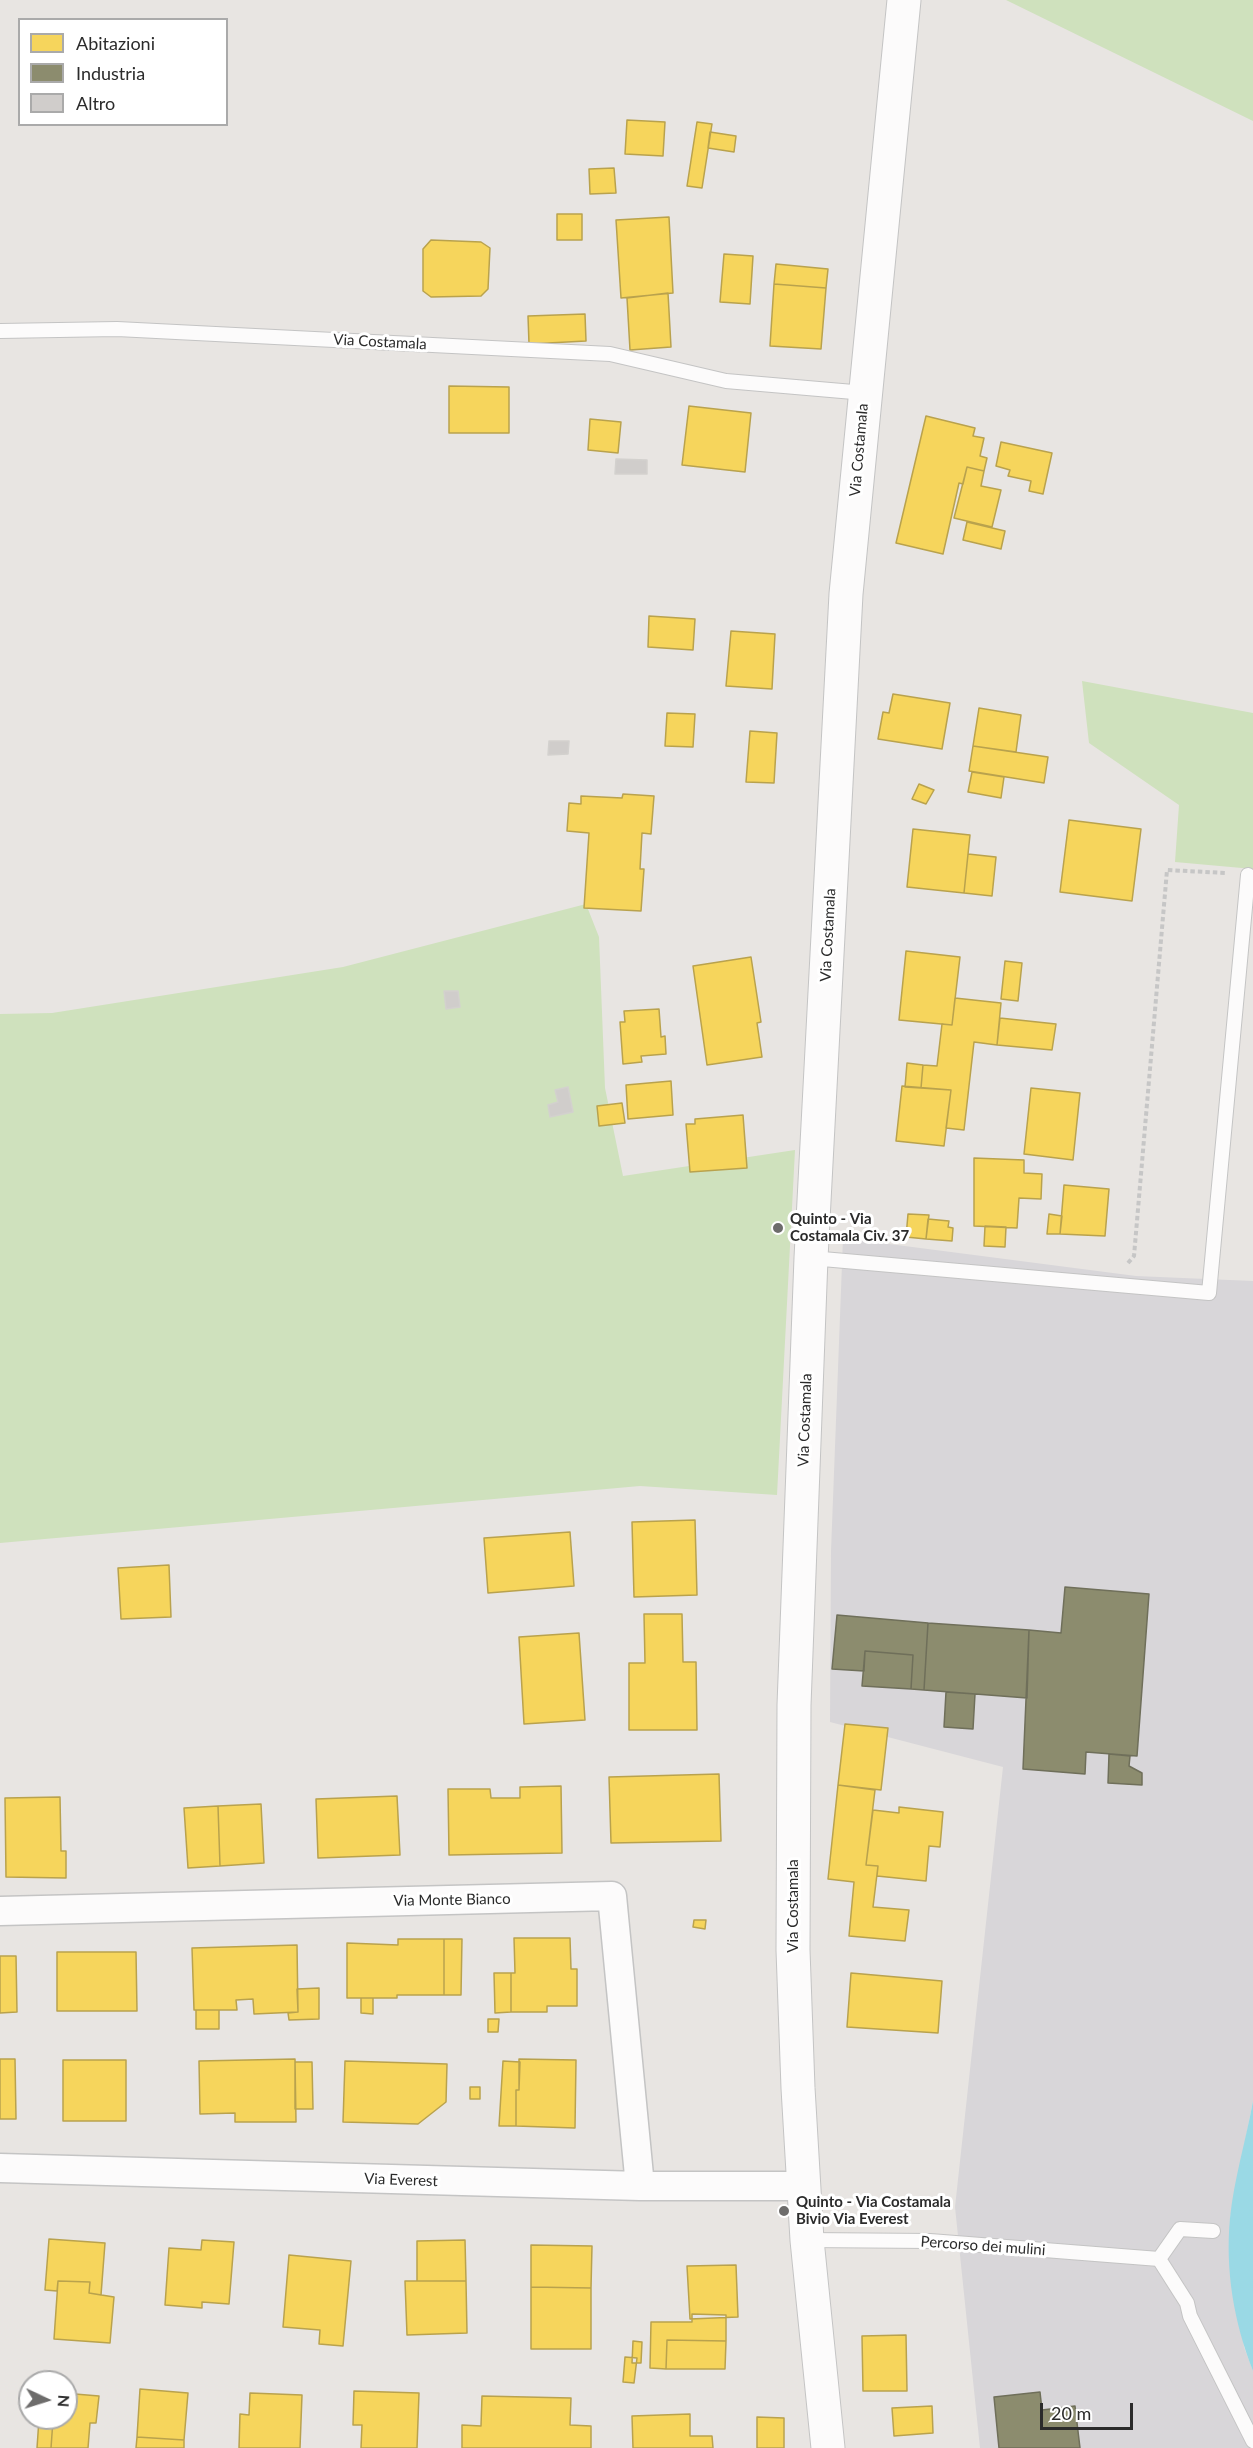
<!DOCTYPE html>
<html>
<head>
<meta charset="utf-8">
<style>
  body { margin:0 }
  #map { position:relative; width:1253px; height:2448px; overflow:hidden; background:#e8e5e2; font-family:Lato,sans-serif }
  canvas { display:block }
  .legend { position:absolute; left:18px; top:18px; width:210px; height:108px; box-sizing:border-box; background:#fff; border:2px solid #aaa; margin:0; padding:8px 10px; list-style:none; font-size:18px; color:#2b2b2b }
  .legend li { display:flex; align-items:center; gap:12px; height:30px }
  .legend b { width:30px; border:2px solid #aaa }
  .north { position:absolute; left:18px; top:2370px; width:60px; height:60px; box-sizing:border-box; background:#fff; border:2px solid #aaa; border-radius:50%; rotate:94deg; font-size:16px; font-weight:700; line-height:24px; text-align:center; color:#2b2b2b }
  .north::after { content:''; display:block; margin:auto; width:21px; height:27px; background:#6d6c6b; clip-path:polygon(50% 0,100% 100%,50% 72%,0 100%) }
  .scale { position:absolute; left:1040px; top:2403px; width:93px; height:27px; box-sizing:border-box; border:3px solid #2b2b2b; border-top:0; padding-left:8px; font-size:18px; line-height:21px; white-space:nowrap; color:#2b2b2b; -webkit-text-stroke:4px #fff; paint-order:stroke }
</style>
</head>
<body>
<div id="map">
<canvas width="1253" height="2448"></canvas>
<ul class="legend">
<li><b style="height:16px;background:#f6d55c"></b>Abitazioni</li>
<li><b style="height:16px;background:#8c8c6e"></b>Industria</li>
<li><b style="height:16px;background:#d0cdcb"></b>Altro</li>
</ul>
<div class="north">N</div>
<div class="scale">20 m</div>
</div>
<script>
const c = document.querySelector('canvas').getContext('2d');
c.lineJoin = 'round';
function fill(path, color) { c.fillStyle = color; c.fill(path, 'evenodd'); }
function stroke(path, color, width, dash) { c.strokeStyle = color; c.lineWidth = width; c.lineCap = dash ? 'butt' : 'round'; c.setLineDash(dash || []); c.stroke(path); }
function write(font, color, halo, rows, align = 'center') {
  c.font = font + ' Lato,sans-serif'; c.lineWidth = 6; c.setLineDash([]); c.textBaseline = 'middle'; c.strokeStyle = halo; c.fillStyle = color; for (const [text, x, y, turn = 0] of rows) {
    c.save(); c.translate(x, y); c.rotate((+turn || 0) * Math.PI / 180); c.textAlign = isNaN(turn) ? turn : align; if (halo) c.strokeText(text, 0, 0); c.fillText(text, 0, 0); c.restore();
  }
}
fill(new Path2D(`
  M843 1238 1136 1276 1253 1281V2101L1230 2219 1244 2347 1253 2371V2448H980L955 2207 1003 1767 830 1722 831 1551Z`), '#d8d6d9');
fill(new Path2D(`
  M1006 0H1253V121Z
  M1082 681 1253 713V869L1175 862 1179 805 1089 743Z
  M586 904 599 937 605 1088 623 1176 795 1150 777 1495 640 1486 0 1543V1014L52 1013 343 967Z`), '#cfe1bd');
fill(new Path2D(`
  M1253 2101V2371C1234 2322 1225 2271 1230 2218 1234 2179 1246 2140 1253 2101Z`), '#9ad9e5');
const homes = new Path2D(`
  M627 120 665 122 663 156 625 154Z
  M697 122 712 124 702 188 687 186Z
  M710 132 736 136 734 152 708 148Z
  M614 168 616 193 590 194 589 169Z
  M557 214H582V240H557Z
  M669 217 673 293 621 298 616 220Z
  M431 240 481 242 490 248 488 289 481 296 431 297 423 291V249Z
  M724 254 753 256 750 304 720 302Z
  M776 264 828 269 826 288 774 284Z
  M774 284 826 288 821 349 770 346Z
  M668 293 671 347 630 350 627 298Z
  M585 314 586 341 529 344 528 316Z
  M449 386 509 387V433H449Z
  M689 406 751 413 745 472 682 465Z
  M926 416 975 428 973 436 984 438 980 456 987 458 984 471 967 467 963 484 959 483 943 554 896 543Z
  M590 419 621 422 618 453 588 450Z
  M1001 442 1052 453 1043 494 1029 491 1031 481 1008 476 1010 470 996 466Z
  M967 467 984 471 981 486 1001 490 992 527 954 518Z
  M967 522 1005 531 1001 549 963 540Z
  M649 616 695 619 693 650 648 647Z
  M731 631 775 634 772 689 726 686Z
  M893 694 950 703 942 749 878 739 883 712 889 713Z
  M979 708 1021 715 1016 752 973 746Z
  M667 713 695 714 693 747 665 746Z
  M750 731 777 733 774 783 746 782Z
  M973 746 1048 757 1044 783 969 771Z
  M972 772 1004 777 1001 798 968 792Z
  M919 784 934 790 926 804 912 799Z
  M623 794 654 796 651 834 642 833 640 869H644L641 911 584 908 589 833 567 831 569 803 581 804V796L622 798Z
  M1069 820 1141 829 1132 901 1060 892Z
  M913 829 970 835 964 893 907 887Z
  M968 854 996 857 992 896 964 893Z
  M906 951 960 957 952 1025 899 1020Z
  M751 957 761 1022 757 1023 762 1057 707 1065 693 966Z
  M1005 961 1022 963 1018 1001 1001 999Z
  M955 998 1001 1003 997 1045 974 1042 964 1130 946 1128 951 1090 921 1088 923 1065 937 1066 942 1024 952 1025Z
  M659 1009 661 1037 665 1036 666 1054 641 1056 642 1062 623 1064 620 1022H625L624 1011Z
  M1000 1018 1056 1024 1052 1050 997 1045Z
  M907 1063 923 1065 921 1088 905 1087Z
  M671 1081 673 1115 628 1119 626 1085Z
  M902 1086 951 1090 944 1146 896 1141Z
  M1031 1088 1080 1093 1073 1160 1024 1154Z
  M622 1103 625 1123 599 1126 597 1106Z
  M743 1115 747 1168 690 1172 686 1124H695V1119Z
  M974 1158 1024 1160V1173L1042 1174 1041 1199 1019 1198 1017 1228 974 1226Z
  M1064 1185 1109 1189 1105 1236 1060 1234Z
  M908 1214 929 1215 926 1239 906 1237Z
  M1049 1214 1062 1216 1060 1234H1047Z
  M928 1219 949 1221 948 1227 953 1228 952 1241 926 1239Z
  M985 1226 1006 1227 1005 1247 984 1246Z
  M695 1520 697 1595 634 1597 632 1522Z
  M570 1532 574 1586 488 1593 484 1538Z
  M169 1565 171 1617 121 1619 118 1568Z
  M644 1614H682L683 1662H696L697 1730H629V1663H645Z
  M579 1633 585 1720 524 1724 519 1637Z
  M845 1724 888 1728 881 1790 838 1785Z
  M719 1774 721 1841 611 1843 609 1777Z
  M838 1785 875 1790 866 1865 878 1866 873 1907 909 1910 905 1941 849 1936 854 1882 828 1879Z
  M561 1786 562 1853 449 1855 448 1789H490L491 1798H520V1787Z
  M397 1796 400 1855 318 1858 316 1799Z
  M60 1797 61 1851H66V1878L6 1877 5 1798Z
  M261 1804 264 1863 220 1866 218 1806Z
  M218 1806 220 1866 188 1868 184 1808Z
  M899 1807 943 1812 940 1847 929 1846 926 1881 877 1876 878 1866 866 1865 873 1810 899 1813Z
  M694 1920H706L705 1929 693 1927Z
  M514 1938H570L571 1969H577V2006H547V2012H511V1973H515Z
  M398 1939H444V1995H397V1998H347V1943L398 1945Z
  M444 1939H462L461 1995H444Z
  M297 1945 298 2012 254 2014 253 1999 236 2000 237 2010H194L192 1948Z
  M57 1952H136L137 2011H57Z
  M0 1956H16L17 2012 0 2013Z
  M494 1973H511V2012L495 2013Z
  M851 1973 942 1981 938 2033 847 2027Z
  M319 1988V2019L289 2020 288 2013 298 2012 297 1989Z
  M361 1998H373V2014L361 2013Z
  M196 2010H219V2029H196Z
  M488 2019H499L498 2032H488Z
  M0 2059H15L16 2119H0Z
  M295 2059 296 2122H235V2113L200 2114 199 2061Z
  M519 2059 576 2060 575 2128 516 2126V2090H519Z
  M63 2060H126V2121H63Z
  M345 2061 447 2064 446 2102 418 2124 343 2122Z
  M503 2061 520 2062 519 2090H516V2126H499Z
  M295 2062H312L313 2109H295Z
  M470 2087H480V2099H470Z
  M49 2239 105 2243 101 2295 89 2293 90 2282 58 2281 57 2291 45 2290Z
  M202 2240 234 2242 229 2304 202 2302V2308L165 2305 169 2248 201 2250Z
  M465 2240 466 2281H417V2241Z
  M531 2245 592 2246 591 2288 531 2287Z
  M289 2255 351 2261 343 2346 319 2344 320 2330 283 2327Z
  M736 2265 738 2317 690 2319 687 2266Z
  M58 2281 90 2282 89 2293 114 2297 110 2343 54 2339Z
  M405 2281H466L467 2333 407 2335Z
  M531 2287 591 2288V2349H531Z
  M692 2314 726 2315V2341L667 2340 666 2369 650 2368 651 2322H692Z
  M906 2335 907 2391H863L862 2336Z
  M667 2340 726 2341 725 2369H666Z
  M633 2341 642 2342 641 2363H632Z
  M625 2357 637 2358 634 2383 623 2382Z
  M66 2389 75 2390V2394L99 2396 96 2423H90L88 2448H51L53 2420 45 2418H66Z
  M140 2389 188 2393 184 2440 137 2437Z
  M354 2391 419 2393 417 2448H361L362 2425H353Z
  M250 2393 302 2395 300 2448H239L240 2414 249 2415Z
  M482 2396 571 2398 570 2425 591 2426V2448H462V2425L481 2426Z
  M932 2406 933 2433 894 2436 892 2408Z
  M690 2414V2436H712L713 2448H633L632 2416Z
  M757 2417 784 2418V2448H757Z
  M39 2419 53 2420 51 2448H37Z
  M137 2437 184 2440V2448H136Z`);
fill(homes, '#f6d55c');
stroke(homes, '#b9a24d', 1.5);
const industry = new Path2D(`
  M1065 1587 1149 1594 1137 1756 1086 1752 1085 1774 1023 1769 1029 1630 1061 1633Z
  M837 1615 928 1623 924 1690 911 1689 913 1655 865 1651 864 1671 832 1669Z
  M928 1623 1029 1630 1027 1698 924 1690Z
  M865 1651 913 1655 911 1689 862 1686Z
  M946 1692 975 1694 973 1729 944 1727Z
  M1109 1754 1130 1756 1129 1766 1142 1773V1785L1108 1783Z
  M1040 2392 1042 2410 1075 2406 1080 2448H999L994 2397Z`);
fill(industry, '#8c8c6e');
stroke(industry, '#6f6f5a', 1.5);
const building = new Path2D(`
  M616 459 647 460V474H615Z
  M549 741H569L568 754 548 755Z
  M444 991H458L460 1007 446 1009Z
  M568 1087 573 1112 550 1117 548 1105 558 1102 555 1090Z`);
fill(building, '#d0cdcb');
stroke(building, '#d3d1ce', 1.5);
const lane = new Path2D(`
  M0 331 117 329 610 354 726 381 865 393
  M811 1258 1209 1293 1248 875
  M807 2240 930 2241 1159 2259
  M1159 2259 1187 2303 1190 2316 1253 2441
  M1159 2259 1180 2229 1213 2231`);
const street = new Path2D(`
  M0 1911 612 1896 640 2186
  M0 2168 640 2186H803`);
const secondary = new Path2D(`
  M828 2448 807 2240 798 2088 793 1950 794 1705 811 1258 846 594 904 0`);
stroke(lane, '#c4c4c4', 16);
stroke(street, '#c4c4c4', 31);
stroke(secondary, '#c4c4c4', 35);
stroke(new Path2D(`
  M1128 1263 1134 1256 1167 870 1225 873`), '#c6c6c6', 4, [4.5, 3]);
stroke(lane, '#fcfbfb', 14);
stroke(street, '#fcfbfb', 28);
stroke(secondary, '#fcfbfb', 33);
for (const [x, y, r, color] of [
  [778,1228,6,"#6d6c6b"],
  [784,2211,6,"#6d6c6b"]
]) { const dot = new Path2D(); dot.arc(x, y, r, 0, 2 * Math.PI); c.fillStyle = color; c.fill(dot); stroke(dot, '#fff', 2); }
write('15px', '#2b2b2b', '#fff', [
  ["Via Costamala",380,342,3],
  ["Via Costamala",859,450,-85],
  ["Via Costamala",828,935,-87],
  ["Via Costamala",805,1420,-88],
  ["Via Monte Bianco",452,1900,-1],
  ["Via Costamala",793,1906,-90],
  ["Via Everest",401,2180,2],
  ["Percorso dei mulini",983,2246,4]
]);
write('bold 15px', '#2b2b2b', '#fff', [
  ["Quinto - Via",790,1219],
  ["Costamala Civ. 37",790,1236],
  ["Quinto - Via Costamala",796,2202],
  ["Bivio Via Everest",796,2219]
], 'left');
</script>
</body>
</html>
